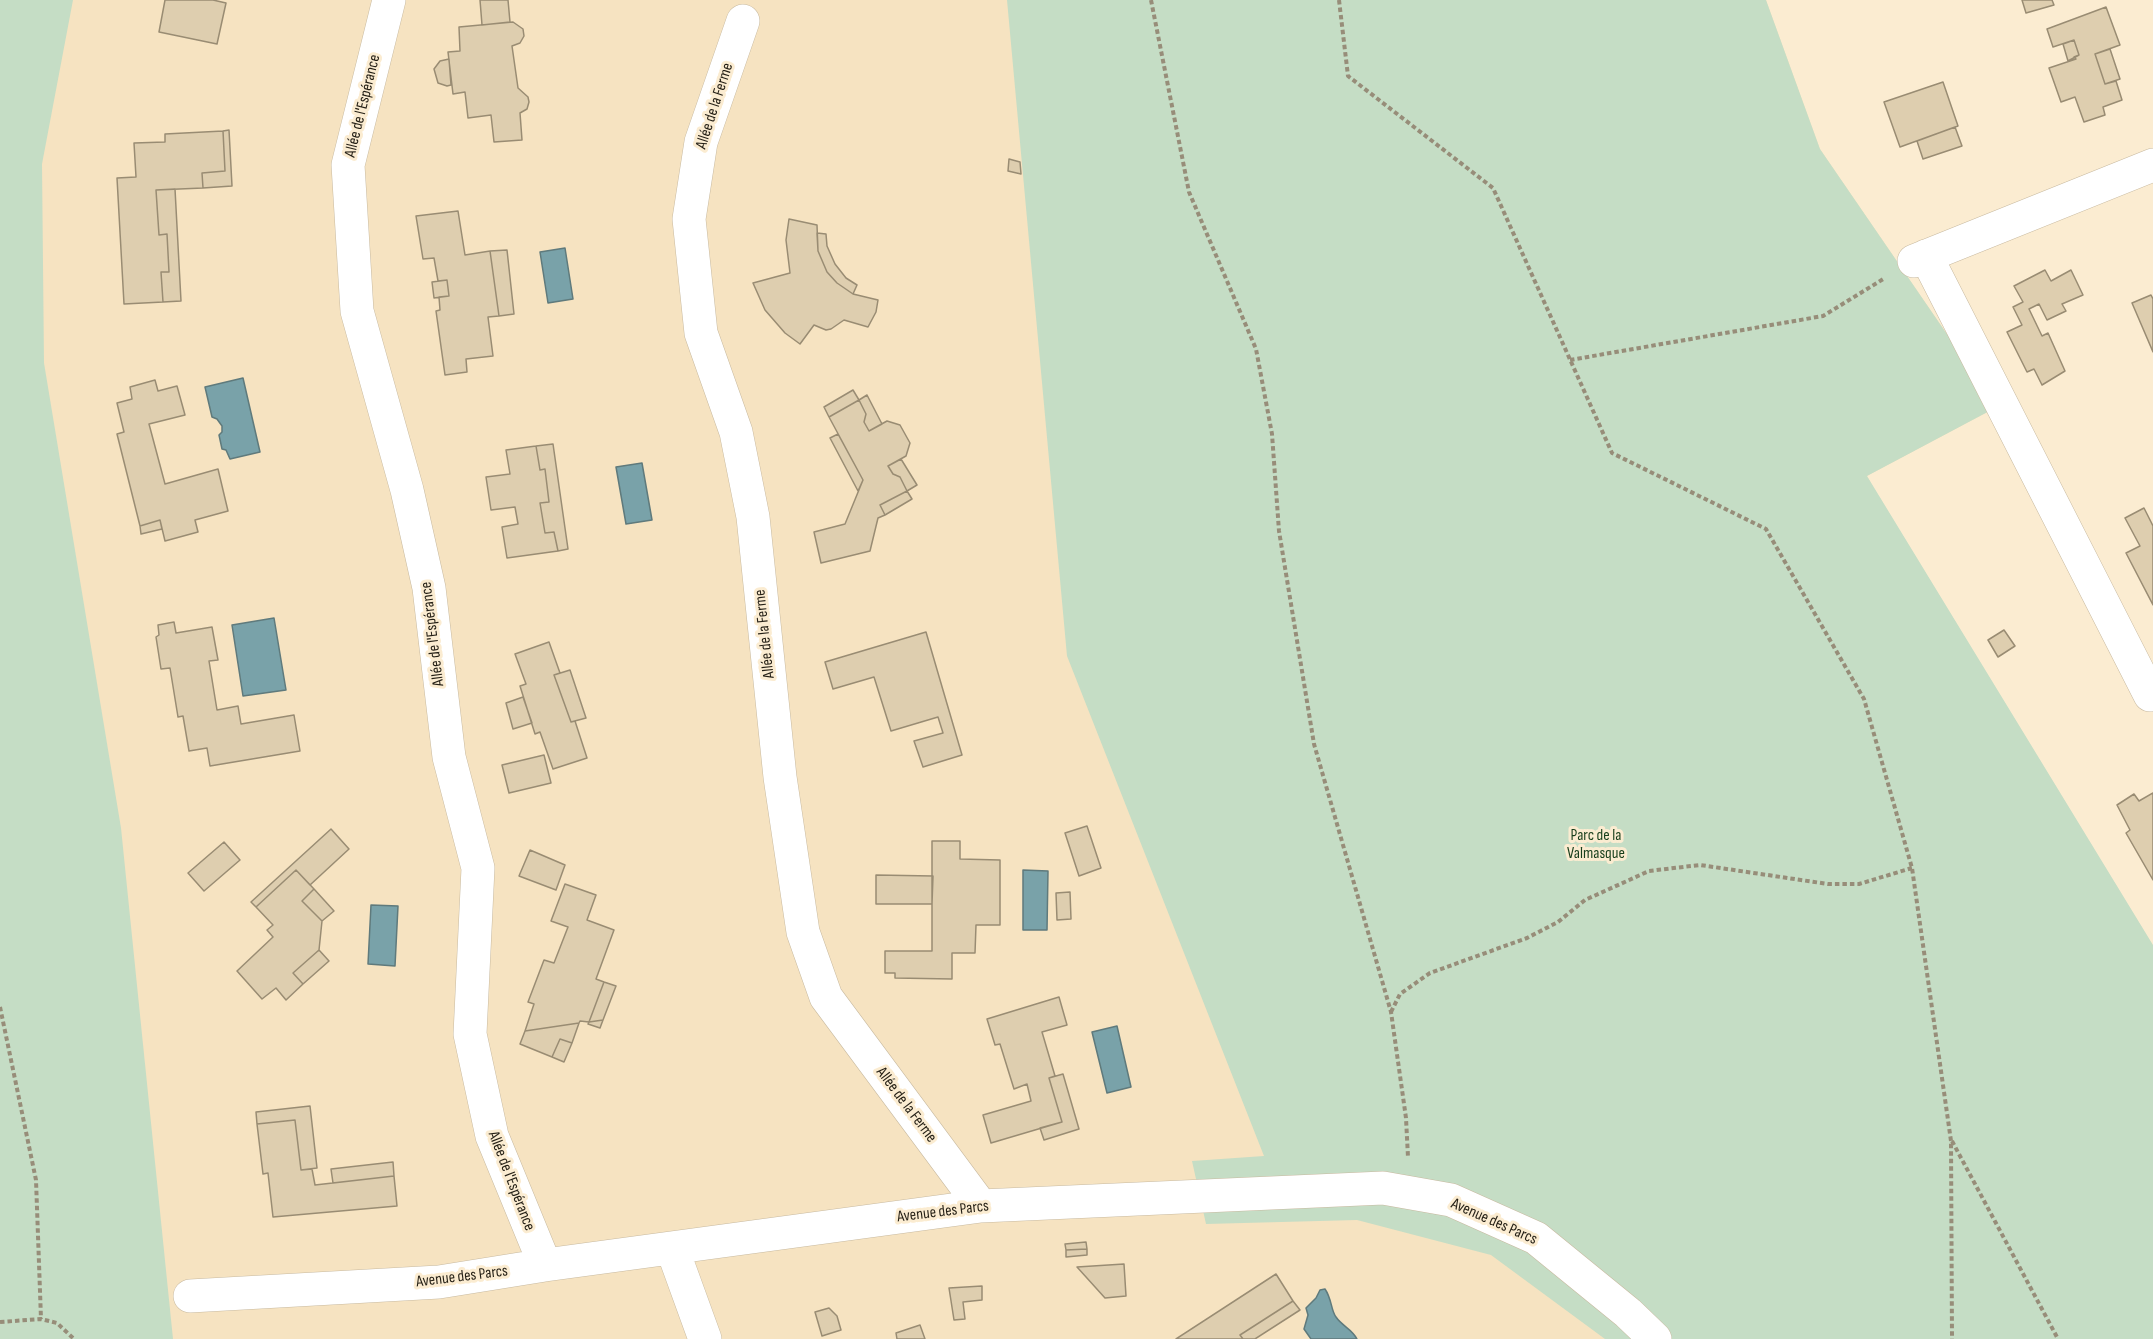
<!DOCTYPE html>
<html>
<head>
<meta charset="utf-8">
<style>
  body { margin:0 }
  canvas { display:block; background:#fbecd1 }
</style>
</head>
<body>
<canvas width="2153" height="1339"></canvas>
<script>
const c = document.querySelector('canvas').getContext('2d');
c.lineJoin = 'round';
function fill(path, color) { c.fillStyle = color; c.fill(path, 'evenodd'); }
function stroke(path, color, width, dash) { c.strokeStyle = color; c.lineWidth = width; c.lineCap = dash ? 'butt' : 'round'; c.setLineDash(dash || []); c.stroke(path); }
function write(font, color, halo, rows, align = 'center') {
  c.font = font + ' "Sofia Sans Condensed",sans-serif'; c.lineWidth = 6; c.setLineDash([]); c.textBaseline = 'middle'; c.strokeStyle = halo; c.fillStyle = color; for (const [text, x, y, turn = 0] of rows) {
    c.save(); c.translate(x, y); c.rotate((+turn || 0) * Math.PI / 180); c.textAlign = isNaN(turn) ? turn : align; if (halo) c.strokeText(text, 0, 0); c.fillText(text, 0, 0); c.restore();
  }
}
fill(new Path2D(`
  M0 0H1766L1820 149 1997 407 1867 476 2141 962 2153 1339H0Z`), '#f6e3c1');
fill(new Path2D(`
  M0 0H73L42 164 44 363 121 828 173 1339H0Z
  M1007 0H1766L1820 149 1997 407 1867 476 2153 945V1339H1605L1491 1255 1357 1220 1206 1224 1192 1161 1264 1156 1067 656Z`), '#c5ddc5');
const water = new Path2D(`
  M565 248 573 299 548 303 540 252Z
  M243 378 260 452 230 459 226 450 222 449 219 435 222 432V426L217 419 212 417 205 387Z
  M642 463 652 520 626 524 616 467Z
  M274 618 286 690 243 696 232 625Z
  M1023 870 1048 871 1047 930H1023Z
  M371 905 398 906 395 966 368 964Z
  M1117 1026 1131 1087 1107 1093 1092 1032Z
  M1325 1289C1332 1299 1331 1311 1336 1317 1342 1326 1352 1329 1357 1339H1311L1304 1329 1308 1315 1306 1308 1316 1298 1320 1290Z`);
fill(water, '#79a2a9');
stroke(water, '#5f7a7c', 1.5);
const building = new Path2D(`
  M165 0H213L226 3 217 44 159 32Z
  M480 0H508L510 22 482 25Z
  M2022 0H2052L2054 5 2026 13Z
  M2106 7 2120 45 2095 54 2105 84 2116 81 2122 100 2103 107 2105 115 2084 122 2075 97 2061 102 2049 68 2076 59 2074 57 2079 55 2074 40 2053 47 2047 29Z
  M513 22 523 29 524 36 520 43 512 46 518 88 528 97 529 102 527 109 520 113 522 140 494 142 491 115 468 118 465 92 453 94 448 52 460 51 459 27Z
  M2074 40 2079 55 2068 61 2063 44Z
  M2110 49 2120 79 2105 84 2095 54Z
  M449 59 451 85 447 86 438 83 434 69 440 61Z
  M1943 82 1958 126 1900 147 1884 102Z
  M1955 127 1962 146 1923 159 1917 141Z
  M229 130 232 186 203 188 202 173 225 171 223 131Z
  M223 131 225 171 202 173 203 188 156 190 159 235 167 234 169 272H161L163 302 124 304 117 178 136 177 134 143 165 142V134Z
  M1009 159 1020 162 1021 174 1008 171Z
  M175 189 181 301 163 302 161 272H169L167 234 159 235 156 190Z
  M458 211 465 255 490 251 499 316 488 317 493 356 466 359 467 372 445 375 436 311 440 310 439 297 449 296 447 280 438 281 434 258 423 259 416 216Z
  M789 219 817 225 818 251 827 272 837 283 853 294 878 300 876 312 868 327 844 320 831 329 826 330 814 325 800 344 785 333 765 310 753 283 790 273 786 240Z
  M817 233 826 234 827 246 835 264 846 278 857 285 853 294 837 283 827 272 818 251Z
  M507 250 514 314 499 316 490 251Z
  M2045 270 2051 281 2071 270 2083 295 2062 304 2066 311 2047 320 2039 304 2029 309 2042 336 2048 333 2065 371 2042 385 2034 369 2027 372 2007 332 2022 325 2013 307 2023 302 2014 286Z
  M447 280 449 296 434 298 432 282Z
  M2151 295 2153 299V352L2132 303Z
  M155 380 158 391 177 386 185 415 149 424 165 484 218 469 228 511 195 520 198 532 165 541 160 520 140 526 117 434 124 432 117 403 132 399 130 387Z
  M853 390 859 400 829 417 824 407Z
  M867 395 882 424 869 431 864 422 866 414 859 400Z
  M859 400 866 414 864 422 869 431 887 421 900 425 910 443 906 456 888 466 893 474 900 477 907 491 880 505 885 515 878 518 870 551 821 563 814 532 845 524 863 480 829 417Z
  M838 434 863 480 858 491 830 438Z
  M553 444 568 549 558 551 554 532 545 533 540 503 549 502 545 469 540 470 536 446Z
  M536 446 540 470 545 469 549 502 540 503 545 533 554 532 558 551 507 558 502 527 518 524 515 507 491 510 486 477 510 474 506 450Z
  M901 459 917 485 907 491 900 477 893 474 888 466Z
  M907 491 912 499 885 515 880 505Z
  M2144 508 2153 526V605L2126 553 2140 546 2125 518Z
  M160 520 162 529 141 534 140 526Z
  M174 622 176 633 212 627 218 660 209 661 217 710 238 706 241 724 294 715 300 751 210 766 207 748 189 751 183 716 178 717 170 668 161 669 156 637 159 635 158 625Z
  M2004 630 2015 646 1998 657 1988 640Z
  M926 632 962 755 923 767 914 741 943 733 938 717 891 731 874 677 833 689 825 662Z
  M549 642 560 673 554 675 571 722 575 721 587 758 553 769 540 732 535 734 520 686 526 684 515 654Z
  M570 670 586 718 571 722 554 675Z
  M523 697 532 723 513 729 506 703Z
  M544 755 551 783 509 793 502 765Z
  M2153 793V880L2126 833 2130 830 2117 805 2134 794 2139 801Z
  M1087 826 1101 868 1079 876 1065 833Z
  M331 829 349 849 310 885 296 870 256 907 251 902Z
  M932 841H960V859L1000 860V925H976L975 953H952V979L895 978V973H885V951H932Z
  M224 842 240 860 204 891 188 873Z
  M530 850 565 865 556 890 519 876Z
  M296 870 314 889 302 901 322 921 319 950 293 973 303 984 286 1000 276 988 262 999 237 971 273 937 267 930 273 925 256 907Z
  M876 875 933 876 932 904H876Z
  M565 884 596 895 587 920 614 930 596 979 604 982 589 1022 580 1021 579 1023 525 1031 534 1004 528 1002 544 960 554 963 568 927 551 921Z
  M314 889 334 911 322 921 302 901Z
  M1070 892 1071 919 1057 920 1056 893Z
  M319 950 329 961 303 984 293 973Z
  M604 982 616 986 603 1020 589 1022Z
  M1059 997 1067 1025 1042 1032 1055 1076 1049 1078 1062 1122 991 1143 983 1115 1031 1101 1027 1084 1014 1089 1000 1044 995 1045 987 1019Z
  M603 1020 600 1028 588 1024 589 1022Z
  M579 1023 572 1043 560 1039 552 1057 520 1044 525 1031Z
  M560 1039 572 1043 564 1062 552 1057Z
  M1063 1074 1079 1129 1044 1140 1040 1128 1062 1122 1049 1078Z
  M310 1106 317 1168 301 1170 295 1120 257 1124 256 1112Z
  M295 1120 301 1170 312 1169 315 1185 394 1176 397 1206 273 1217 268 1173 263 1174 257 1124Z
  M393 1162 394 1176 333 1183 331 1169Z
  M1086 1242 1087 1249 1066 1250 1065 1244Z
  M1087 1249V1255L1066 1257V1250Z
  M1124 1264 1126 1296 1105 1298 1077 1267Z
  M1276 1274 1293 1301 1240 1335 1243 1339H1176Z
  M982 1286V1300L963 1302 965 1319 954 1320 949 1288Z
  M1293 1301 1300 1310 1255 1339H1243L1240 1335Z
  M829 1308 837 1316 841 1330 822 1336 815 1312Z
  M920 1325 925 1339H897L896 1333Z`);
fill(building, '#deceaf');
stroke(building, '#998c73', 1.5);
const street = new Path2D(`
  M389 0 348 165 357 311 407 490 429 588 449 757 478 868 470 1034 492 1136 545 1265
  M743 21 701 142 689 219 701 333 736 432 753 517 780 777 803 932 826 997 981 1206
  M1926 256 2150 695
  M1914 261 2153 165
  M672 1248 705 1339
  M190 1296 439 1282 545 1265 981 1206 1383 1188 1451 1200 1536 1238 1628 1313 1655 1339`);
stroke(street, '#c8baa0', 34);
stroke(new Path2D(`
  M1151 0 1189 192 1256 349 1272 434 1279 531 1314 744 1391 1012 1406 1118 1408 1157
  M1339 0 1348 76 1493 188 1612 453 1766 529 1864 699 1912 868 1951 1141 1952 1339
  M1570 360 1823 316 1885 278
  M0 1007 36 1180 41 1319
  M1391 1012 1400 994 1430 973 1527 938 1558 922 1585 900 1649 871 1700 865 1828 884H1859L1912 868
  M1952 1141 2058 1339
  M0 1322 41 1319 57 1323 74 1339`), '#978d79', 4, [4.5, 3]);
stroke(street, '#fff', 33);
write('16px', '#231e14', '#fbecd1', [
  ["Allée de l'Espérance",363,106,-76],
  ["Allée de la Ferme",715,106,-72],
  ["Allée de l'Espérance",433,634,-97],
  ["Allée de la Ferme",765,634,-96],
  ["Allée de la Ferme",906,1105,53],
  ["Allée de l'Espérance",511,1181,69],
  ["Avenue des Parcs",943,1212,-7],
  ["Avenue des Parcs",1494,1222,24],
  ["Avenue des Parcs",462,1277,-7]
]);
write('16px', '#173e1b', '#fbecd1', [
  ["Parc de la",1596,836],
  ["Valmasque",1596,854]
]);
</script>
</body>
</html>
